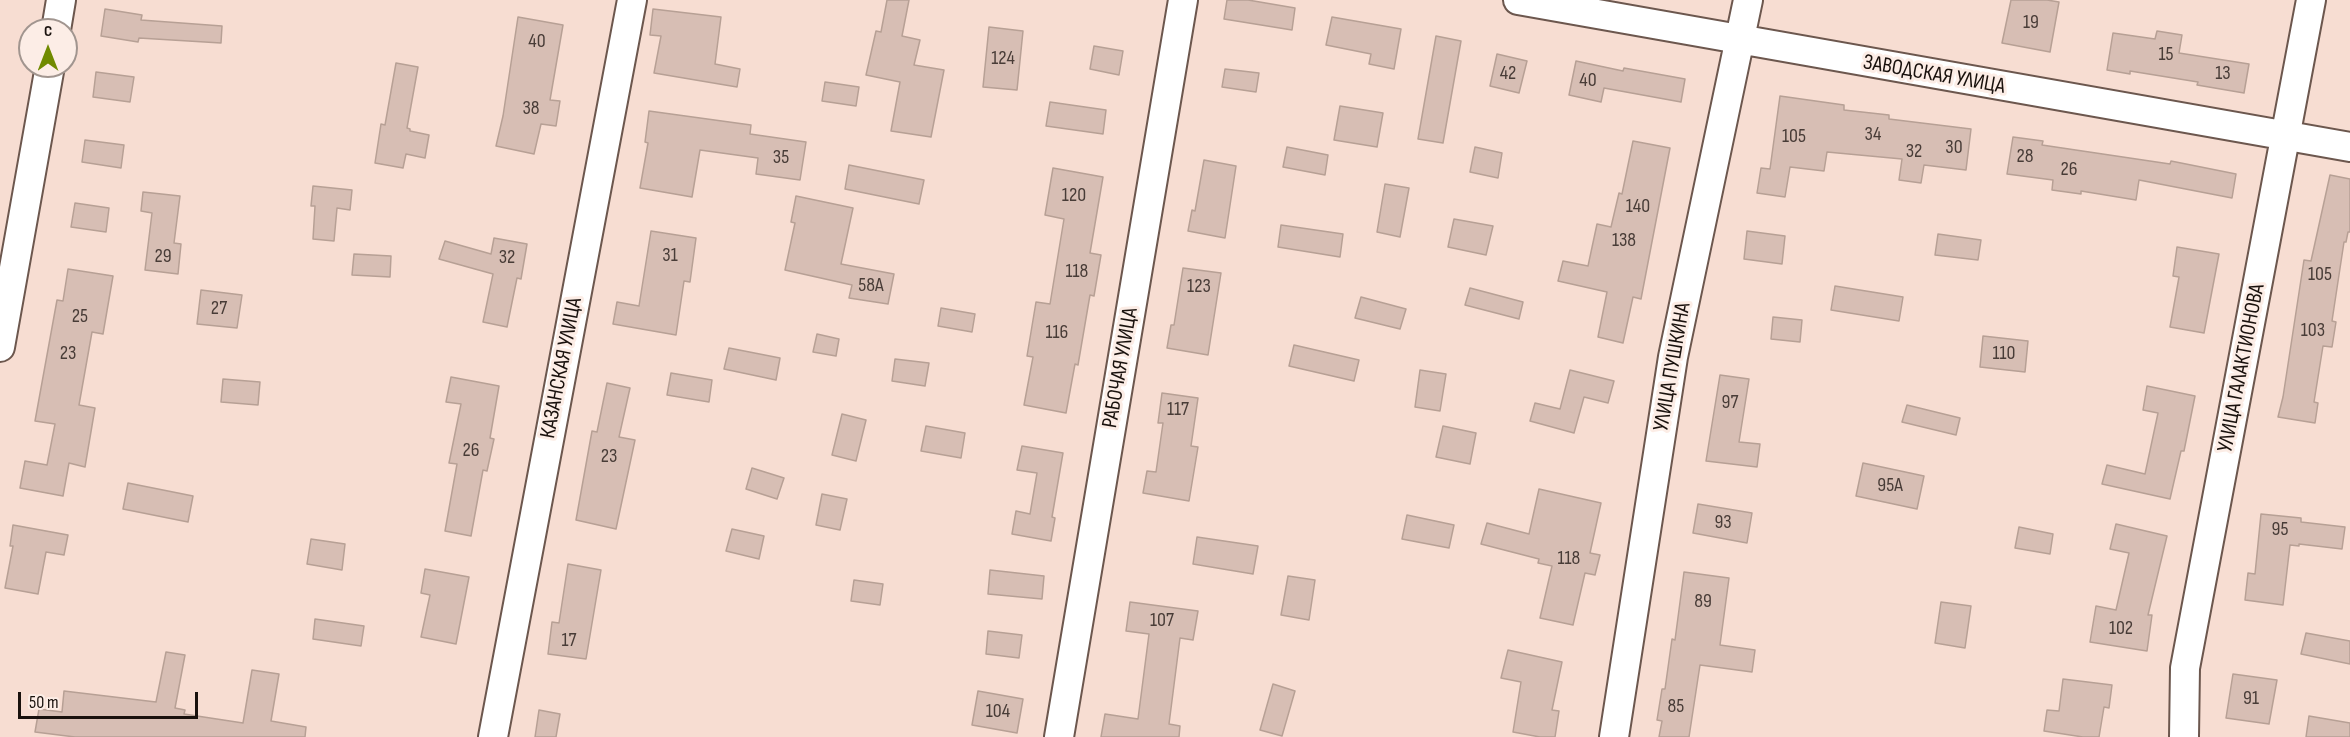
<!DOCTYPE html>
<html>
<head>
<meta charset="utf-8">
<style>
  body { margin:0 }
  #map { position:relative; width:2350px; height:737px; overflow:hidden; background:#f7ddd2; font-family:"Sofia Sans Condensed",sans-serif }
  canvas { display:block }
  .north { position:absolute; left:18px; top:18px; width:60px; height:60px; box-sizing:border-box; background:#fcede6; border:2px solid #a1958f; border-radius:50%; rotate:0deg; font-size:16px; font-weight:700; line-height:24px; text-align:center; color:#19110d }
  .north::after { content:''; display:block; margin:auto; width:21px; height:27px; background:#708a00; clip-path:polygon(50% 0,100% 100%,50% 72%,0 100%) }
  .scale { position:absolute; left:18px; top:692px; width:180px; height:27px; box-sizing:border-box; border:3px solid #19110d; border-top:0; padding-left:8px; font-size:18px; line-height:21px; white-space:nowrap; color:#19110d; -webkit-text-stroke:4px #fcede6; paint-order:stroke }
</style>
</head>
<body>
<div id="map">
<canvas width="2350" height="737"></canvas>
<div class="north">С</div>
<div class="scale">50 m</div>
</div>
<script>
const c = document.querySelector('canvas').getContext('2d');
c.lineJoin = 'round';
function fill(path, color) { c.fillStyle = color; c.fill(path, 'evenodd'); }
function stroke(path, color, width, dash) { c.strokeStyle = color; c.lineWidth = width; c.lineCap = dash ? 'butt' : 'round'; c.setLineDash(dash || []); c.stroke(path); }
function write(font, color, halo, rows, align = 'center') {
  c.font = font + ' "Sofia Sans Condensed",sans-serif'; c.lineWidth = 6; c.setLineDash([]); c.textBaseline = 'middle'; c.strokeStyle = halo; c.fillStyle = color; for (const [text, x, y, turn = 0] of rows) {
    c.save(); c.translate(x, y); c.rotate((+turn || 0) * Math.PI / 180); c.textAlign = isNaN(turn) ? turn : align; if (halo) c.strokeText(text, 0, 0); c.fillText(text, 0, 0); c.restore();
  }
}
const building = new Path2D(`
  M887 0H909L902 36 920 40 914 65 944 70 931 137 891 131 900 82 866 75 876 31 881 32Z
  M1227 0H1248L1295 8 1292 30 1224 19Z
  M2011 0H2047L2059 2 2050 52 2002 43Z
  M105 9 142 15 141 20 222 26 221 43 139 38 138 42 101 36Z
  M653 9 721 17 715 64 740 69 737 87 654 73 661 36 650 35Z
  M518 17 563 25 550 100 560 101 556 126 541 124 534 154 496 146 503 116Z
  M1332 17 1401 29 1394 69 1369 64 1371 54 1326 45Z
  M989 27 1023 31 1017 90 983 87Z
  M2157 31 2182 35 2179 53 2249 64 2244 93 2197 85 2198 82 2130 71V74L2107 70 2113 33 2155 39Z
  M1436 36 1461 41 1443 143 1418 139Z
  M1094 46 1123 51 1119 75 1090 69Z
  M1497 54 1527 61 1519 93 1490 86Z
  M1576 61 1623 71 1624 68 1685 79 1681 102 1604 88 1601 102 1569 95Z
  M396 63 418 67 407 128 410 129V131L429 135 425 158 406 154 403 168 375 163 381 124 385 125Z
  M1225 69 1259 73 1256 92 1222 87Z
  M96 72 134 77 130 102 93 97Z
  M825 82 859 87 856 106 822 101Z
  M1780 96 1844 105V110L1889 115V119L1971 129 1966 170 1924 165 1921 183 1899 180 1902 159 1827 152 1824 171 1790 167 1785 197 1757 193 1761 168 1770 169Z
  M1050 102 1106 110 1103 134 1046 126Z
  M1340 106 1383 113 1377 147 1334 140Z
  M649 111 751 125 750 134 806 142 800 180 756 174 758 158 700 150 692 197 640 188 648 143 645 142Z
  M2013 137 2043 141 2042 145 2170 164 2171 161 2236 174 2232 198 2139 180 2136 200 2081 191V194L2052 190 2053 180 2007 174Z
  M85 140 124 145 121 168 82 162Z
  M1633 141 1670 148 1641 299 1633 297 1623 343 1598 337 1607 292 1558 281 1563 261 1588 266 1597 224 1611 227 1619 193 1622 194Z
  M1287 147 1328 155 1325 175 1283 167Z
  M1475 147 1502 153 1498 178 1470 172Z
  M1204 160 1236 166 1225 238 1188 231 1192 210 1195 211Z
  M849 165 924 180 919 204 845 189Z
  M1053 168 1103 177 1090 253 1101 255 1094 296 1090 295 1078 365 1075 364 1066 413 1024 405 1033 357 1027 356 1036 302 1050 304 1064 219 1045 215Z
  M2330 175 2350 179V232H2348L2346 242H2344L2332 321 2336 322 2332 347 2323 346 2314 402 2318 403 2315 423 2278 417 2283 397 2304 260 2311 261Z
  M1385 184 1409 188 1400 237 1377 232Z
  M313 186 352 190 350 210 337 208 334 241 313 239 315 206H311Z
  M143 192 180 196 174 243 181 244 178 274 145 270 152 213 141 211Z
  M796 196 853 208 841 264 894 274 888 304 849 298 852 285 785 270 795 223 791 222Z
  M75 203 109 208 106 232 71 227Z
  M1454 219 1493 226 1486 255 1448 247Z
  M1281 225 1343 234 1340 257 1278 247Z
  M651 231 696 238 690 282 684 281 676 335 613 324 617 302 639 306Z
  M1747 231 1785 236 1782 264 1744 259Z
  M1938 234 1981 240 1978 260 1935 255Z
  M494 238 527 244 521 279 517 278 507 327 483 322 493 274 439 259 445 241 491 254Z
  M2177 247 2219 254 2204 333 2170 327 2179 277 2173 276Z
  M354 254 391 256 390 277 352 275Z
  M1183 268 1221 273 1208 355 1167 348 1171 325H1174Z
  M68 269 113 276 103 334 92 332 79 405 95 408 85 467 69 463 63 496 20 488 25 461 47 465 55 424 35 421 57 300 63 301Z
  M1835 286 1903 297 1899 321 1831 310Z
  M1470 288 1523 302 1519 319 1465 305Z
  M201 290 242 295 237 328 197 324Z
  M1361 297 1406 309 1400 329 1355 318Z
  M941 308 975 314 972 332 938 326Z
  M1773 317 1802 320 1800 342 1771 339Z
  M817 334 839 339 836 356 813 352Z
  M1983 336 2028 341 2025 372 1980 367Z
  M1294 345 1359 360 1354 381 1289 366Z
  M729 348 780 358 776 380 724 369Z
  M895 359 929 363 925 386 892 381Z
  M1420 370 1446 374 1440 411 1415 407Z
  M1570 370 1614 381 1608 403 1584 397 1574 433 1530 421 1535 403 1560 409Z
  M671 373 712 380 709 402 667 395Z
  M1720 375 1749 379 1739 442 1760 444 1757 467 1706 461Z
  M451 377 499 386 490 438 494 439 487 471 483 470 471 536 445 531 457 464 449 463 461 404 446 402Z
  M223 379 260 382 258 405 221 402Z
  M607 383 630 388 619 437 635 440 616 529 576 520 592 431 597 432Z
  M2147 386 2195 396 2184 451H2181L2170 499 2102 484 2107 465 2145 474 2158 413 2143 410Z
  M1162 393 1198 398 1191 446 1198 447 1189 501 1143 493 1147 471 1156 472 1163 423H1158Z
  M1907 405 1960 418 1956 435 1902 422Z
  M842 414 866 420 856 461 832 455Z
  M926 426 965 433 961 458 921 451Z
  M1443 426 1476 433 1470 464 1436 457Z
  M1022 446 1063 453 1052 517 1055 518 1051 541 1012 534 1016 511 1030 514 1037 473 1017 470Z
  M1863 463 1924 476 1917 509 1856 496Z
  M752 468 784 478 777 499 746 489Z
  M128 483 193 496 188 522 123 509Z
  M1539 489 1601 503 1590 553 1600 555 1595 575 1585 573 1573 625 1540 618 1552 566 1538 563 1539 559 1481 544 1487 523 1529 534Z
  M822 494 847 499 840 530 816 525Z
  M1698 504 1752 513 1747 543 1693 533Z
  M2261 514 2301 518V522L2345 527 2342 549 2299 544V546L2290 545 2283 605 2245 600 2248 573 2255 574Z
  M1407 515 1454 525 1449 548 1402 539Z
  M2116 524 2167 536 2148 615H2152L2147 651 2090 642 2096 606 2116 610 2129 553 2110 549Z
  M13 525 68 535 64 555 46 552 38 594 5 588 13 546H10Z
  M2019 527 2053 534 2050 554 2015 548Z
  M732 529 764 536 759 559 726 551Z
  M1197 537 1258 546 1253 574 1193 564Z
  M311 539 345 544 342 570 307 564Z
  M568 564 601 570 586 659 548 654 552 622 559 623Z
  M425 569 469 577 456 644 421 637 430 595 421 593Z
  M990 570 1044 576 1042 599 988 594Z
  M1684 572 1729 578 1720 645 1755 650 1752 672 1700 665 1689 737H1659L1662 721 1657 720 1662 689H1665L1672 639 1675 640Z
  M1288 576 1315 580 1309 620 1281 615Z
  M854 580 883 584 880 605 851 601Z
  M1130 602 1198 611 1193 640 1180 638 1169 724 1180 726 1179 737H1101L1105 714 1138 719 1149 634 1126 631Z
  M1941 602 1971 606 1965 648 1935 643Z
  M315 619 364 626 361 646 313 639Z
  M988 631 1022 635 1019 658 986 654Z
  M2306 633 2350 641V664L2301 654Z
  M1508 650 1562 662 1552 710 1559 711 1555 737H1540L1513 732 1521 682 1501 678Z
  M166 652 185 655 175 708 185 710 184 714 243 723 252 670 279 674 271 721 306 727 305 737H75L35 732 39 709 62 712 64 691 156 702Z
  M2233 674 2277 680 2269 724 2226 718Z
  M2063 679 2112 685 2109 708 2104 707 2099 737H2083L2044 731 2047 710 2059 711Z
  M1273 684 1295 691 1282 736 1260 730Z
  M978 691 1023 699 1017 733 972 725Z
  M539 710 560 714 556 737H535Z
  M2309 716 2350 723V737H2306Z`);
fill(building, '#d7beb4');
stroke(building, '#b7a095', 1.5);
const minor = new Path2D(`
  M1518 0 2350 147
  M56 30 61 0
  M0 347 50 66
  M493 737 632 0
  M1059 737 1183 0
  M1614 737 1673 357 1748 0
  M2184 737 2185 668 2311 0`);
stroke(minor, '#6c574e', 32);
stroke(minor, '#fff', 28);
write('20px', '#483c37', null, [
  ["19",2031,23],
  ["40",537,42],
  ["15",2166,55],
  ["124",1003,59],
  ["42",1508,74],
  ["13",2223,74],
  ["40",1588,81],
  ["38",531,109],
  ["34",1873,135],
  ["105",1794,137],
  ["30",1954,148],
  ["32",1914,152],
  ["28",2025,157],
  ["35",781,158],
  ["26",2069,170],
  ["120",1074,196],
  ["140",1638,207],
  ["138",1624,241],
  ["31",670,256],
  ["29",163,257],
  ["32",507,258],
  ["118",1077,272],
  ["105",2320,275],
  ["58А",871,286],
  ["123",1199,287],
  ["27",219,309],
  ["25",80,317],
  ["103",2313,331],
  ["116",1057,333],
  ["23",68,354],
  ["110",2004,354],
  ["97",1730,403],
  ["117",1178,410],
  ["26",471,451],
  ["23",609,457],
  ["95А",1890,486],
  ["93",1723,523],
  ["95",2280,530],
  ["118",1569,559],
  ["89",1703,602],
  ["107",1162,621],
  ["102",2121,629],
  ["17",569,641],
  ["91",2251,699],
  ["85",1676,707],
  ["104",998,712]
]);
write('22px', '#19110d', '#fcede6', [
  ["ЗАВОДСКАЯ УЛИЦА",1934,75,10],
  ["УЛИЦА ПУШКИНА",1673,367,-80],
  ["КАЗАНСКАЯ УЛИЦА",562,368,-79],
  ["РАБОЧАЯ УЛИЦА",1121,368,-80],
  ["УЛИЦА ГАЛАКТИОНОВА",2242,368,-79]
]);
</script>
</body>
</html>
